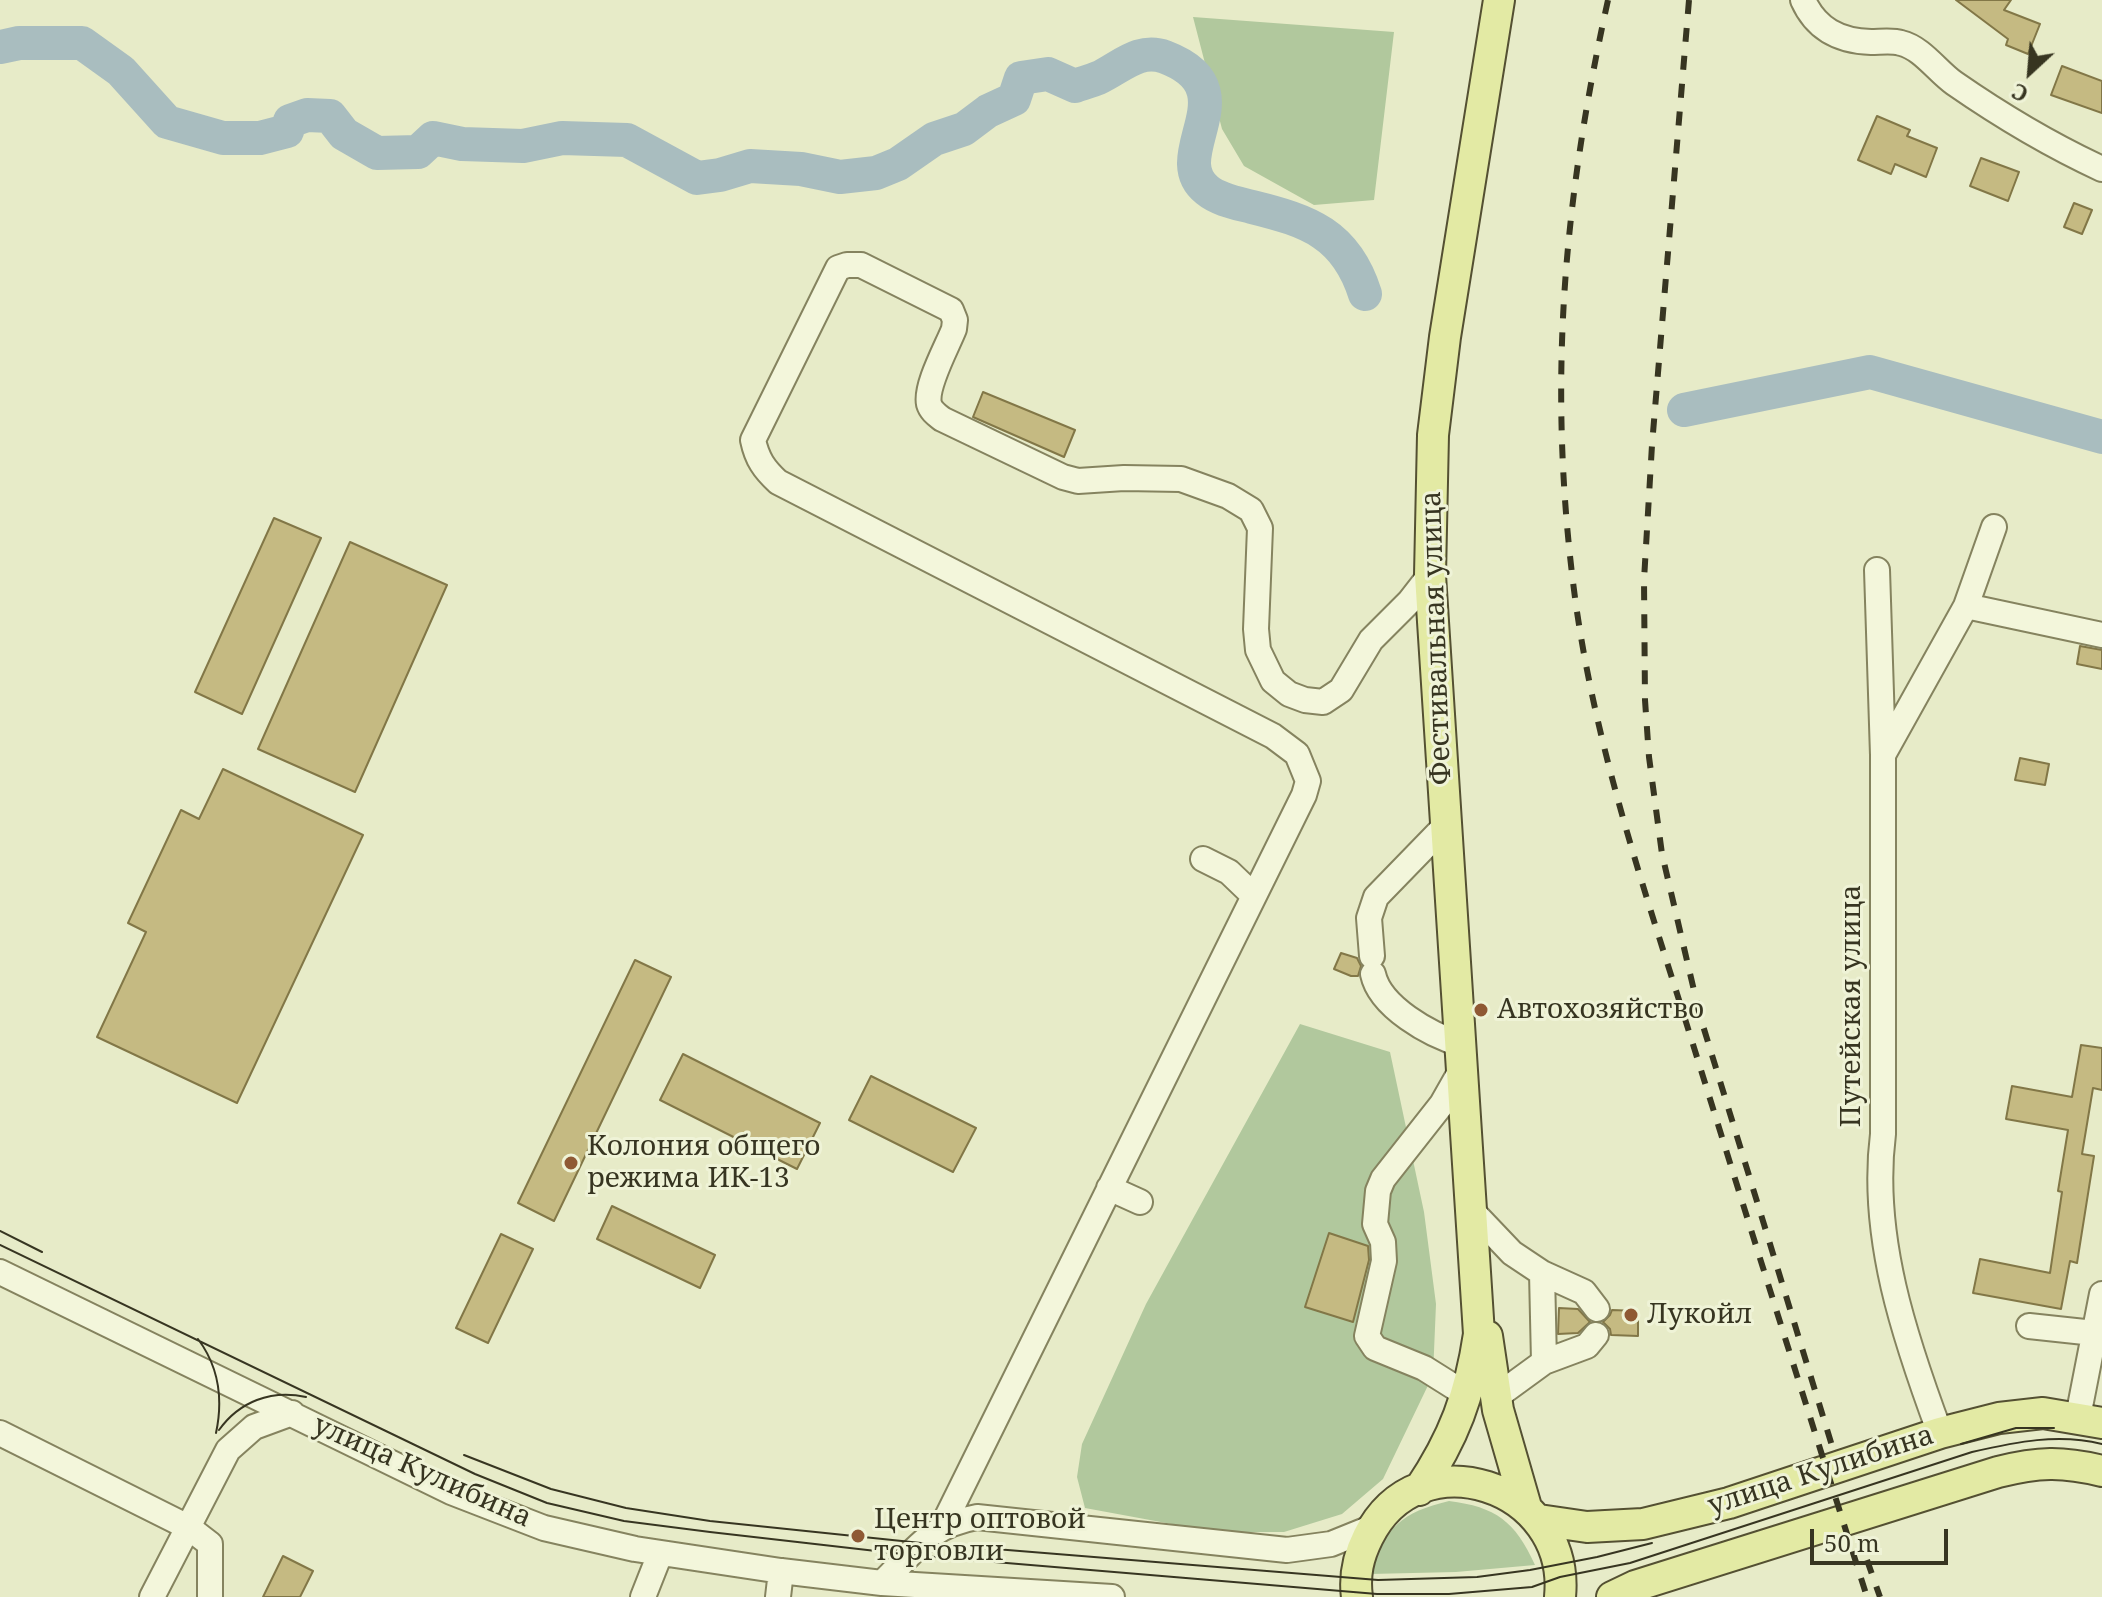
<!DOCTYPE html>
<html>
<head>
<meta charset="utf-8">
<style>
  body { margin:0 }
  #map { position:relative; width:2102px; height:1597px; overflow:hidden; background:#e7ebc8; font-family:"Noto Serif",serif }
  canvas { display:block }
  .north { position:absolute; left:1990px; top:32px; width:80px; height:80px; -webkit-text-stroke:6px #eff3d7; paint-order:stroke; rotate:206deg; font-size:22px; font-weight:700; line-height:32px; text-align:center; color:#373521 }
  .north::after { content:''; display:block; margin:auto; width:28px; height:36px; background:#373521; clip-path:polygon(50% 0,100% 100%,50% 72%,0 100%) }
  .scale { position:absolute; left:1810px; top:1529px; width:138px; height:36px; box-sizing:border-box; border:4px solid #373521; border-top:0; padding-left:10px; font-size:24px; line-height:28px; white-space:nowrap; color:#373521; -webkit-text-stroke:6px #eff3d7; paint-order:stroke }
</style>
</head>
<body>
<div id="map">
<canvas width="2102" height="1597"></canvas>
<div class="north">С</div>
<div class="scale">50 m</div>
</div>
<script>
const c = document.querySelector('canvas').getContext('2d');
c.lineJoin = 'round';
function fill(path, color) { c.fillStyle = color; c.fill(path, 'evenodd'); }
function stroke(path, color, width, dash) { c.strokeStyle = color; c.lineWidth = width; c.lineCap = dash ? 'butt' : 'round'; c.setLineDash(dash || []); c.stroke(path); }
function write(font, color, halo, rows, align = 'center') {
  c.font = font + ' "Noto Serif",serif'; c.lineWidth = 6; c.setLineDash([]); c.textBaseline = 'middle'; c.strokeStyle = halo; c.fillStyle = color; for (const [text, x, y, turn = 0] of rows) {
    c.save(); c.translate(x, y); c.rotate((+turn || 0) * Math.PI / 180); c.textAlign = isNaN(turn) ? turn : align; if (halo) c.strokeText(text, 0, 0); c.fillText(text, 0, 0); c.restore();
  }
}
fill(new Path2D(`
  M1193 17 1394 32 1374 200 1314 205 1244 166 1222 129Z
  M1300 1024 1390 1052 1424 1212 1436 1304 1433 1375 1383 1479 1342 1514 1284 1532H1215L1085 1508 1077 1477 1082 1444 1146 1304Z
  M1449 1501C1496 1507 1515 1521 1535 1565L1456 1572 1370 1574C1384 1528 1402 1512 1449 1501Z`), '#b1c89d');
stroke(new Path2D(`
  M0 47 19 43H82L121 71 167 122 223 138H260L287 131 290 121 307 115 330 116 344 134 377 153 418 152 433 138 462 144 523 146 562 138 627 140 697 178 720 175 750 166 801 169 840 177 876 173 898 164 934 139 964 129 988 111 1014 99 1021 78 1048 74 1075 86C1083 83 1091 81 1098 78 1120 68 1139 47 1165 57 1252 90 1163 155 1207 190 1219 200 1237 203 1252 207 1309 221 1346 234 1365 294
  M1684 410 1870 372 2102 437`), '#a9bdbf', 34);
const building = new Path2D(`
  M1956 0H2011L2004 10 2040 24 2028 54 2006 45 2008 39Z
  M2062 66 2102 81V113L2051 95Z
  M1877 116 1910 130 1907 136 1937 148 1926 177 1895 164 1891 174 1858 160Z
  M1981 158 2019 172 2008 201 1970 186Z
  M2074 203 2092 210 2082 234 2064 227Z
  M983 392 1075 430 1064 457 973 417Z
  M274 518 321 538 242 714 195 692Z
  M350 542 447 585 355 792 258 749Z
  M2080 646 2102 650V669L2077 664Z
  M2020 758 2049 764 2045 785 2015 780Z
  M223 769 363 835 237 1103 97 1037 146 932 128 923 181 810 199 819Z
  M1341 953 1357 958 1361 966 1358 976H1351L1334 969Z
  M635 960 671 977 554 1221 518 1203Z
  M2081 1045 2102 1048V1090L2093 1088 2082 1154 2094 1156 2077 1263 2070 1261 2061 1309 1973 1293 1980 1259 2050 1273 2062 1192 2058 1191 2068 1130 2006 1119 2012 1086 2072 1097Z
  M683 1054 820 1123 797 1169 660 1100Z
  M871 1076 976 1128 953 1172 849 1120Z
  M612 1206 715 1255 700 1288 597 1239Z
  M1329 1233 1368 1246 1369 1260 1353 1322 1305 1307Z
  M501 1234 533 1249 488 1343 456 1328Z
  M1559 1308 1578 1309 1590 1322 1578 1333 1558 1334Z
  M1612 1310 1638 1311V1336L1611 1335 1610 1329 1603 1322 1610 1315Z
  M283 1556 313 1571 300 1597H263Z`);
fill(building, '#c5ba82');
stroke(building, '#827747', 2);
const minor = new Path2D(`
  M1803 0C1816 29 1839 41 1871 42 1880 42 1892 40 1901 43 1922 48 1937 71 1954 83 2003 117 2048 144 2102 169
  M1877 570 1883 755V1134C1870 1236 1905 1339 1940 1433
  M1966 606 1994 527
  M1883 755 1966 606 2102 635
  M1203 859 1229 872 1253 895
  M1372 956 1369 918 1376 897 1445 826
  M1373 974C1380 1007 1430 1035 1461 1044
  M1463 1067 1442 1104 1383 1179 1378 1191 1375 1224 1383 1242 1384 1261 1367 1336 1375 1348 1424 1368 1467 1395
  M1109 1188 1140 1202
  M1472 1211 1512 1253 1542 1273 1544 1362 1496 1397
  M0 1272 451 1492 544 1528 635 1549 781 1571 882 1583 1112 1597
  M1542 1273 1584 1292 1597 1309
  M2029 1326 2094 1333
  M1544 1362 1587 1346 1596 1335
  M2078 1417 2102 1294
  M0 1433 188 1527 210 1544V1597
  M942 1527 1304 795 1308 781 1297 754 1273 736 778 482C764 469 757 459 753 440L838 268 847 265H861L951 310 955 320 954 329C947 347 925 386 929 404 931 411 937 415 942 419L1063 477 1078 481 1124 478 1181 479 1228 496 1251 510 1260 528 1256 629 1258 650 1273 681 1289 694 1305 700 1323 702 1341 690 1371 640 1409 602 1430 575
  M882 1583C916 1550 928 1526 977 1517L1287 1550 1331 1544 1373 1527
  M152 1597 228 1450 254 1427 292 1413
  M643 1597 660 1554
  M778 1597 781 1571`);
const major = new Path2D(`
  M1487 1336 1498 1410 1526 1507
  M1419 1490C1454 1438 1470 1395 1479 1334L1430 575 1433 435 1445 337 1499 0
  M1539 1520 1587 1527 1643 1524 1729 1503 1940 1433 1999 1418 2043 1413 2102 1423
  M1357 1597C1354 1575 1358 1557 1368 1537 1418 1435 1571 1485 1560 1597
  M1612 1597 1635 1586 1998 1472C2038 1462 2062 1461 2102 1471`);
stroke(minor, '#85835f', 28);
stroke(major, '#545032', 34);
stroke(minor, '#f3f6db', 24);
stroke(major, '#e3eaa4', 30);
stroke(new Path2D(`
  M0 1231 42 1252
  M0 1245 475 1474 547 1503 624 1521 710 1532 911 1555 1377 1594H1449L1532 1587 1560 1577 1630 1563 1972 1452C2016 1442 2058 1433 2102 1444
  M198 1339C219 1367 223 1400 216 1433
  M219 1430C239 1402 271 1389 306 1397
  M1961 1444 2016 1428H2054
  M464 1455 551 1489 626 1508 710 1521 921 1543 1378 1580 1477 1577 1530 1570 1597 1557 1652 1543`), '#373521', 2);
stroke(new Path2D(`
  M1608 0C1564 199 1548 379 1573 582 1592 739 1644 888 1691 1038 1749 1224 1808 1411 1867 1597
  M1689 0 1652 445 1644 580 1645 700 1649 757 1662 854 1700 1016 1833 1449
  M1867 1560 1880 1597`), '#373521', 6, [14, 14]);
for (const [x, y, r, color] of [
  [1481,1010,8,"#8f5934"],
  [571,1163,8,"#8f5934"],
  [1631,1315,8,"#8f5934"],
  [858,1536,8,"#8f5934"]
]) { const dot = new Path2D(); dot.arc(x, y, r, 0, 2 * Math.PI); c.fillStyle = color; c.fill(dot); stroke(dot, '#eff3d7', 3); }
write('28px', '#373521', '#eff3d7', [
  ["Фестивальная улица",1437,638,-92],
  ["Путейская улица",1852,1006,-90],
  ["улица Кулибина",1821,1471,-18],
  ["улица Кулибина",422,1472,24]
]);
write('28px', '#373521', '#eff3d7', [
  ["Автохозяйство",1497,1010],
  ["Колония общего",587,1147],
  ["режима ИК-13",587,1179],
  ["Лукойл",1647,1315],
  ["Центр оптовой",874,1520],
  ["торговли",874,1552]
], 'left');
</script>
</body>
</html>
